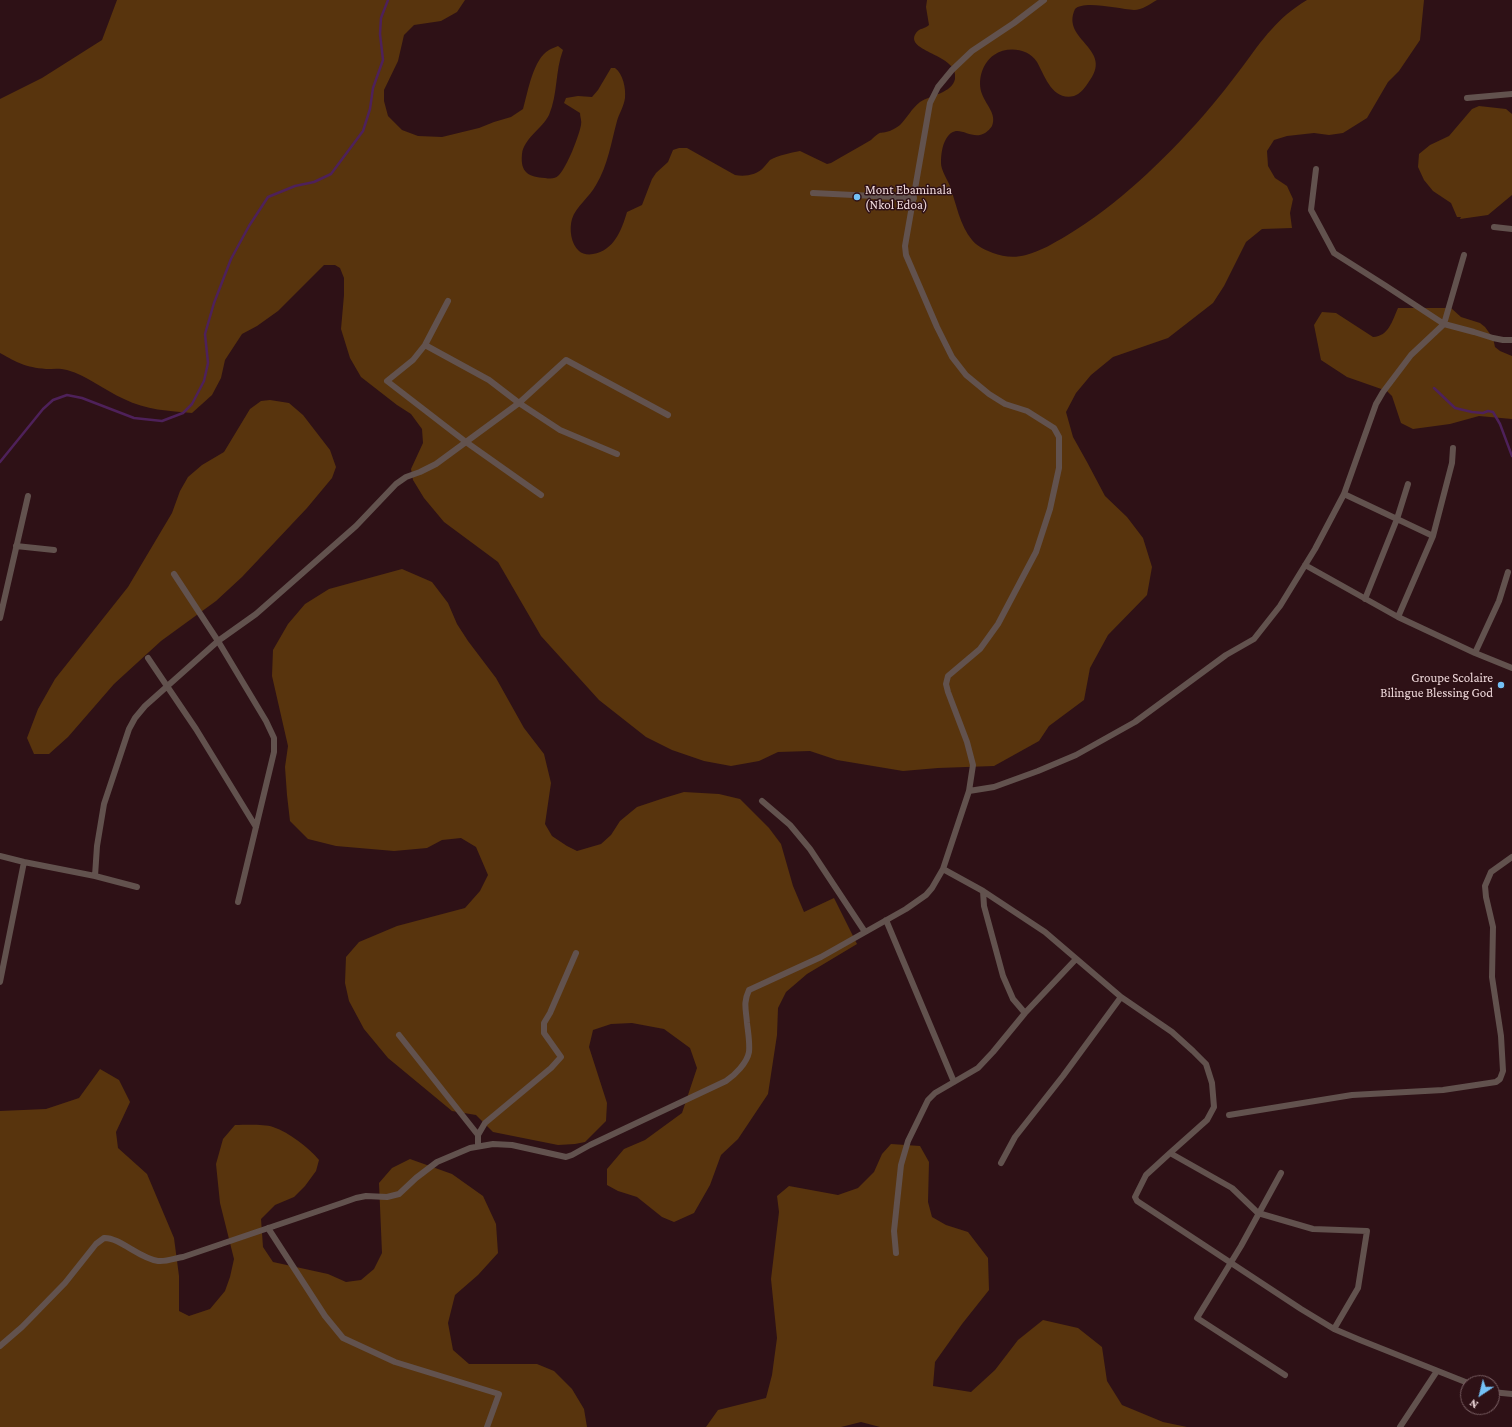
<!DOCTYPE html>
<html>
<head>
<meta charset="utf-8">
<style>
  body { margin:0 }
  #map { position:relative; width:1512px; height:1427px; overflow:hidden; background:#2e1116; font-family:"Crimson Pro",serif }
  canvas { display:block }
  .north { position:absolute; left:1460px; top:1375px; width:40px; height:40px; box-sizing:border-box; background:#2e1116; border:1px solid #7b6165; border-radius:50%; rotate:215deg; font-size:11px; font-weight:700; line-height:16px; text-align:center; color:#efd9db }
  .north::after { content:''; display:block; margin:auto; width:14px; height:18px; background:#73c1f6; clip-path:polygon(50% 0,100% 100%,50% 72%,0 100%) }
</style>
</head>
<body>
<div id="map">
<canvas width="1512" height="1427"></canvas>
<div class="north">N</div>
</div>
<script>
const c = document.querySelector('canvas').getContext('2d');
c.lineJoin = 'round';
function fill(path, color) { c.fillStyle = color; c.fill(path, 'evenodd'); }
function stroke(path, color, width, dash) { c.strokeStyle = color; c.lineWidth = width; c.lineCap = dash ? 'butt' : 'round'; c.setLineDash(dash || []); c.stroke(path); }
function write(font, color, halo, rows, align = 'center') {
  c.font = font + ' "Crimson Pro",serif'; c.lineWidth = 3; c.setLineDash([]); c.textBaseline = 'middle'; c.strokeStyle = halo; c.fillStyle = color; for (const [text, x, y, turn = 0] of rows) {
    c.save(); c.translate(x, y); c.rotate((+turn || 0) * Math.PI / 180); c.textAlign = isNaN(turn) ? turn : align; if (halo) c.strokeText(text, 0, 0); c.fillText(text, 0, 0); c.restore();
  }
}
fill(new Path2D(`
  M117 0H465L457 12 441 21 414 25 404 35 398 61 384 90V101L388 116 402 130 418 136 442 137 479 128 494 122 511 117 523 109C528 92 533 59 549 50 552 48 556 47 558 46L563 50C555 71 558 94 549 115 542 129 524 138 522 154 520 173 529 177 545 178 551 179 555 179 559 175 567 167 579 136 581 125 582 121 580 117 580 113L564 103 566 98 578 96 592 97 598 90 611 68H615C623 74 626 88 625 98 624 106 619 114 617 121 611 143 608 165 596 185 590 197 576 206 572 219 569 229 571 244 579 251 582 254 588 255 593 254 614 251 622 229 627 212L642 205 652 179 656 173 668 162 673 150 679 148H687L735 175C745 177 757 175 764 167 766 165 768 162 770 160 779 155 790 153 800 151L827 164 831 163C844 155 858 148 871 140 873 138 875 136 878 134 880 132 883 133 886 132 891 131 896 128 900 125 907 118 912 108 920 102 931 95 952 93 955 79 960 54 903 52 916 33 919 28 925 29 929 25L926 7 927 0H1157C1150 4 1142 10 1134 10 1119 9 1084 0 1075 9 1060 41 1116 48 1088 83 1084 89 1080 94 1074 96 1052 101 1045 76 1037 62 1028 48 1007 46 994 55 982 63 977 81 982 94 986 105 997 114 992 126 991 128 987 132 985 133 970 142 957 120 946 139 942 146 941 155 941 163 941 170 947 179 950 186 956 203 960 226 972 240 977 246 985 250 993 253 1003 257 1015 258 1026 255 1041 251 1054 243 1066 236 1118 205 1163 161 1203 116 1217 100 1230 83 1243 66 1262 40 1278 17 1307 0H1424L1420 40 1399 71 1388 82 1367 118 1343 133 1329 135 1314 133 1287 136 1274 140 1267 151 1268 166 1275 178 1287 186 1293 199 1290 213 1292 228 1262 229 1246 242 1224 286 1213 303 1168 338 1113 357 1091 375 1076 393 1066 412 1073 437 1087 462 1105 496 1127 517 1143 538 1152 567 1147 595 1108 635 1090 668 1084 700 1049 726 1039 741 994 766 938 768 903 771 837 760 810 751 778 752 759 761 731 766 704 761 672 750 646 737 599 700 541 636 498 562 444 522 424 498 413 480 411 469 423 443 422 429 411 414 397 405 361 377 350 358 341 329 344 295V278L340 268 335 265H324L278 311 257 326 242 334 225 360 221 378 212 395 192 413C169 411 146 410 124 399 104 390 88 376 67 370 60 368 53 369 46 369 25 367 18 363 0 353V99L42 78 102 40Z
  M1479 106 1506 109 1512 114V195L1488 215 1460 219 1461 217H1457L1451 203 1433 191 1424 180 1418 167 1419 154 1430 145 1449 136 1472 109Z
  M1398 308H1451L1461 317 1480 323 1485 327 1493 338 1495 347 1500 351 1512 356V419L1479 416 1450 424 1413 429 1401 423 1392 396 1387 391 1347 377 1321 360 1314 325 1322 312 1336 313 1373 337C1389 336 1392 321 1398 308Z
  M270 400 289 403 303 415 330 450 336 467 332 478 307 508 242 577 216 601 161 641 114 684 68 737 49 754H34L27 738 38 709 55 679 128 587 172 513 180 491 188 477 202 465 224 452 250 409 261 401Z
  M402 569 432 582 448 603 457 624 468 641 496 678 524 728 544 754 551 783 545 824 552 836 567 846 577 851 601 844 611 835 620 821 637 807 664 798 684 792 719 794 740 799 769 828 781 844 793 886 804 912 834 898 857 944 807 974 786 992 778 1008 777 1035 768 1094 738 1139 721 1155 710 1185 694 1213 674 1222 662 1217 637 1197 618 1191 607 1185V1169L624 1149 645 1140 682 1113 697 1068 690 1048 664 1029 632 1023 611 1024 593 1030 589 1047 607 1103 606 1121 585 1142 575 1144 558 1145 493 1132 476 1115 452 1111 388 1058 364 1029 349 1001 345 983 346 957 359 942 397 926 465 908 480 891 488 875 476 847 461 838 442 840 427 848 394 851 336 846 308 839 290 821 287 795 285 767 288 746 272 676 273 650 288 624 305 604 329 589Z
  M100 1069 119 1080 130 1102 116 1132 118 1148 147 1174 174 1238 179 1276V1311L189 1316 210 1309 225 1291 230 1277 234 1259 220 1203 216 1164 223 1139 235 1125C246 1125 264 1124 273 1127 290 1133 308 1147 319 1160L316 1171 305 1186 294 1197 275 1205 261 1219 263 1247 273 1262 328 1274 346 1282 361 1280 374 1269 382 1253 379 1183 392 1168 410 1159 452 1174 483 1196 496 1224 498 1253 478 1275 455 1295 448 1323 453 1350 469 1364H537L554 1371 572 1389 584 1409 587 1427H0V1111L46 1109 79 1098Z
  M891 1144 920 1146 929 1162 928 1202 932 1217 946 1225 968 1232 988 1258 989 1290 962 1324 935 1362 933 1386 971 1392 995 1370 1018 1340 1043 1320 1078 1328 1102 1347 1107 1381 1122 1405 1163 1422 1187 1427H880L861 1422 841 1427H706L718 1410 766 1398 772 1375 777 1338 771 1279 779 1212 777 1196 789 1186 838 1195 858 1188 874 1172 882 1154Z`), '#58340d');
stroke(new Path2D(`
  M1434 388 1455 408 1472 412 1483 413 1488 411 1493 412 1500 424 1512 456
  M0 462 43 409 53 400 67 395 82 398 134 418 162 421 183 413 192 404 204 381 208 363 205 334 214 303 231 259 249 226 268 197 295 186 314 182 331 174 363 131 370 109 373 88 383 60 380 34 381 18 388 0`), '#4e215a', 2.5);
stroke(new Path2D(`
  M1467 98 1512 94
  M1316 169 1311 210 1334 253 1386 286 1444 324 1474 332 1493 338 1503 340H1512
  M813 193 914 198
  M1494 227 1512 229
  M448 301 425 345 413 360 387 381 466 442 541 495
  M425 345 489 380 519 403 560 430 617 454
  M1344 494 1433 536
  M16 546 54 550
  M1305 565 1398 617 1475 653 1512 668
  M174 574 218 641 266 721 274 738V752L238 902
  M1365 599 1397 519 1408 484
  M1398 617 1433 536 1452 463 1453 448
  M0 618 28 496
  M1475 653 1499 601 1508 572
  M148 658 196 729 256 827
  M969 791 994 787 1038 771 1076 755 1135 722 1226 655 1254 639 1280 606 1315 549 1344 494 1376 404 1383 392 1411 355 1444 324 1464 255
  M762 801 790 825 810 849 865 932
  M0 856 24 862 95 876 137 887
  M943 869 969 791 973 765 967 742 948 692 946 684 948 676 980 649 998 624 1036 552 1050 509 1059 468V437L1054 428 1027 411 1005 404 989 394 966 375 952 357 937 327 906 255 905 246 930 103 938 87 952 70 972 51 1014 23 1044 0
  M95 876 97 846 104 804 129 729 135 718 145 706 218 641 256 614 356 526 396 484 406 477 420 472 436 464 519 403 566 360 668 415
  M983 891 984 906 1003 976 1013 999 1025 1013
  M886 920 954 1082
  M0 982 24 862
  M399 1035 478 1135
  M1229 1115 1352 1095 1443 1090 1496 1082 1500 1079 1503 1071 1501 1036 1492 977 1493 927 1486 897 1485 886 1491 872 1512 857
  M478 1146V1135L485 1123 551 1068 561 1057 544 1033V1023L550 1013 576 953
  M1170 1153 1146 1175 1135 1197 1137 1201 1301 1309 1334 1329 1360 1340 1468 1383
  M1001 1163 1015 1137 1063 1076 1121 997
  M1281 1173 1241 1246 1197 1318 1285 1375
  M268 1228 325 1316 343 1338 395 1362 499 1394 487 1427
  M896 1253 894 1231 901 1165 908 1141 928 1100 935 1093 978 1068 993 1052 1025 1013 1076 959
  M0 1346 22 1327 65 1283 96 1244 104 1238C119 1237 140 1259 158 1261 166 1262 176 1258 183 1257L342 1203 356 1198 366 1196 387 1197 399 1194 416 1178 437 1162 470 1148 493 1144 512 1145 566 1157 572 1155 590 1145 726 1081C735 1075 747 1063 749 1052 750 1043 748 1032 747 1023 746 1009 743 1003 749 990L821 957 906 909 926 895 932 888 943 869 983 891 1045 932 1121 997 1172 1032 1193 1051 1206 1064 1212 1083 1214 1107 1207 1120 1170 1153 1232 1188 1258 1213 1313 1229 1367 1231 1358 1288 1334 1329
  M1492 1392 1512 1394
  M1400 1427 1437 1371`), '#62524e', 6);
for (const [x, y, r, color] of [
  [857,197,4,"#73c1f6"],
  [1501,685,4,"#73c1f6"]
]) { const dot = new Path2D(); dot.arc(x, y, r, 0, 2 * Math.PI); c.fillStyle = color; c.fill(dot); stroke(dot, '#2e1116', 1.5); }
write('13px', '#efd9db', '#2e1116', [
  ["Mont Ebaminala",865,190],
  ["(Nkol Edoa)",865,205],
  ["Groupe Scolaire",1493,678,"right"],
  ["Bilingue Blessing God",1493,693,"right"]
], 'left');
</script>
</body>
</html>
